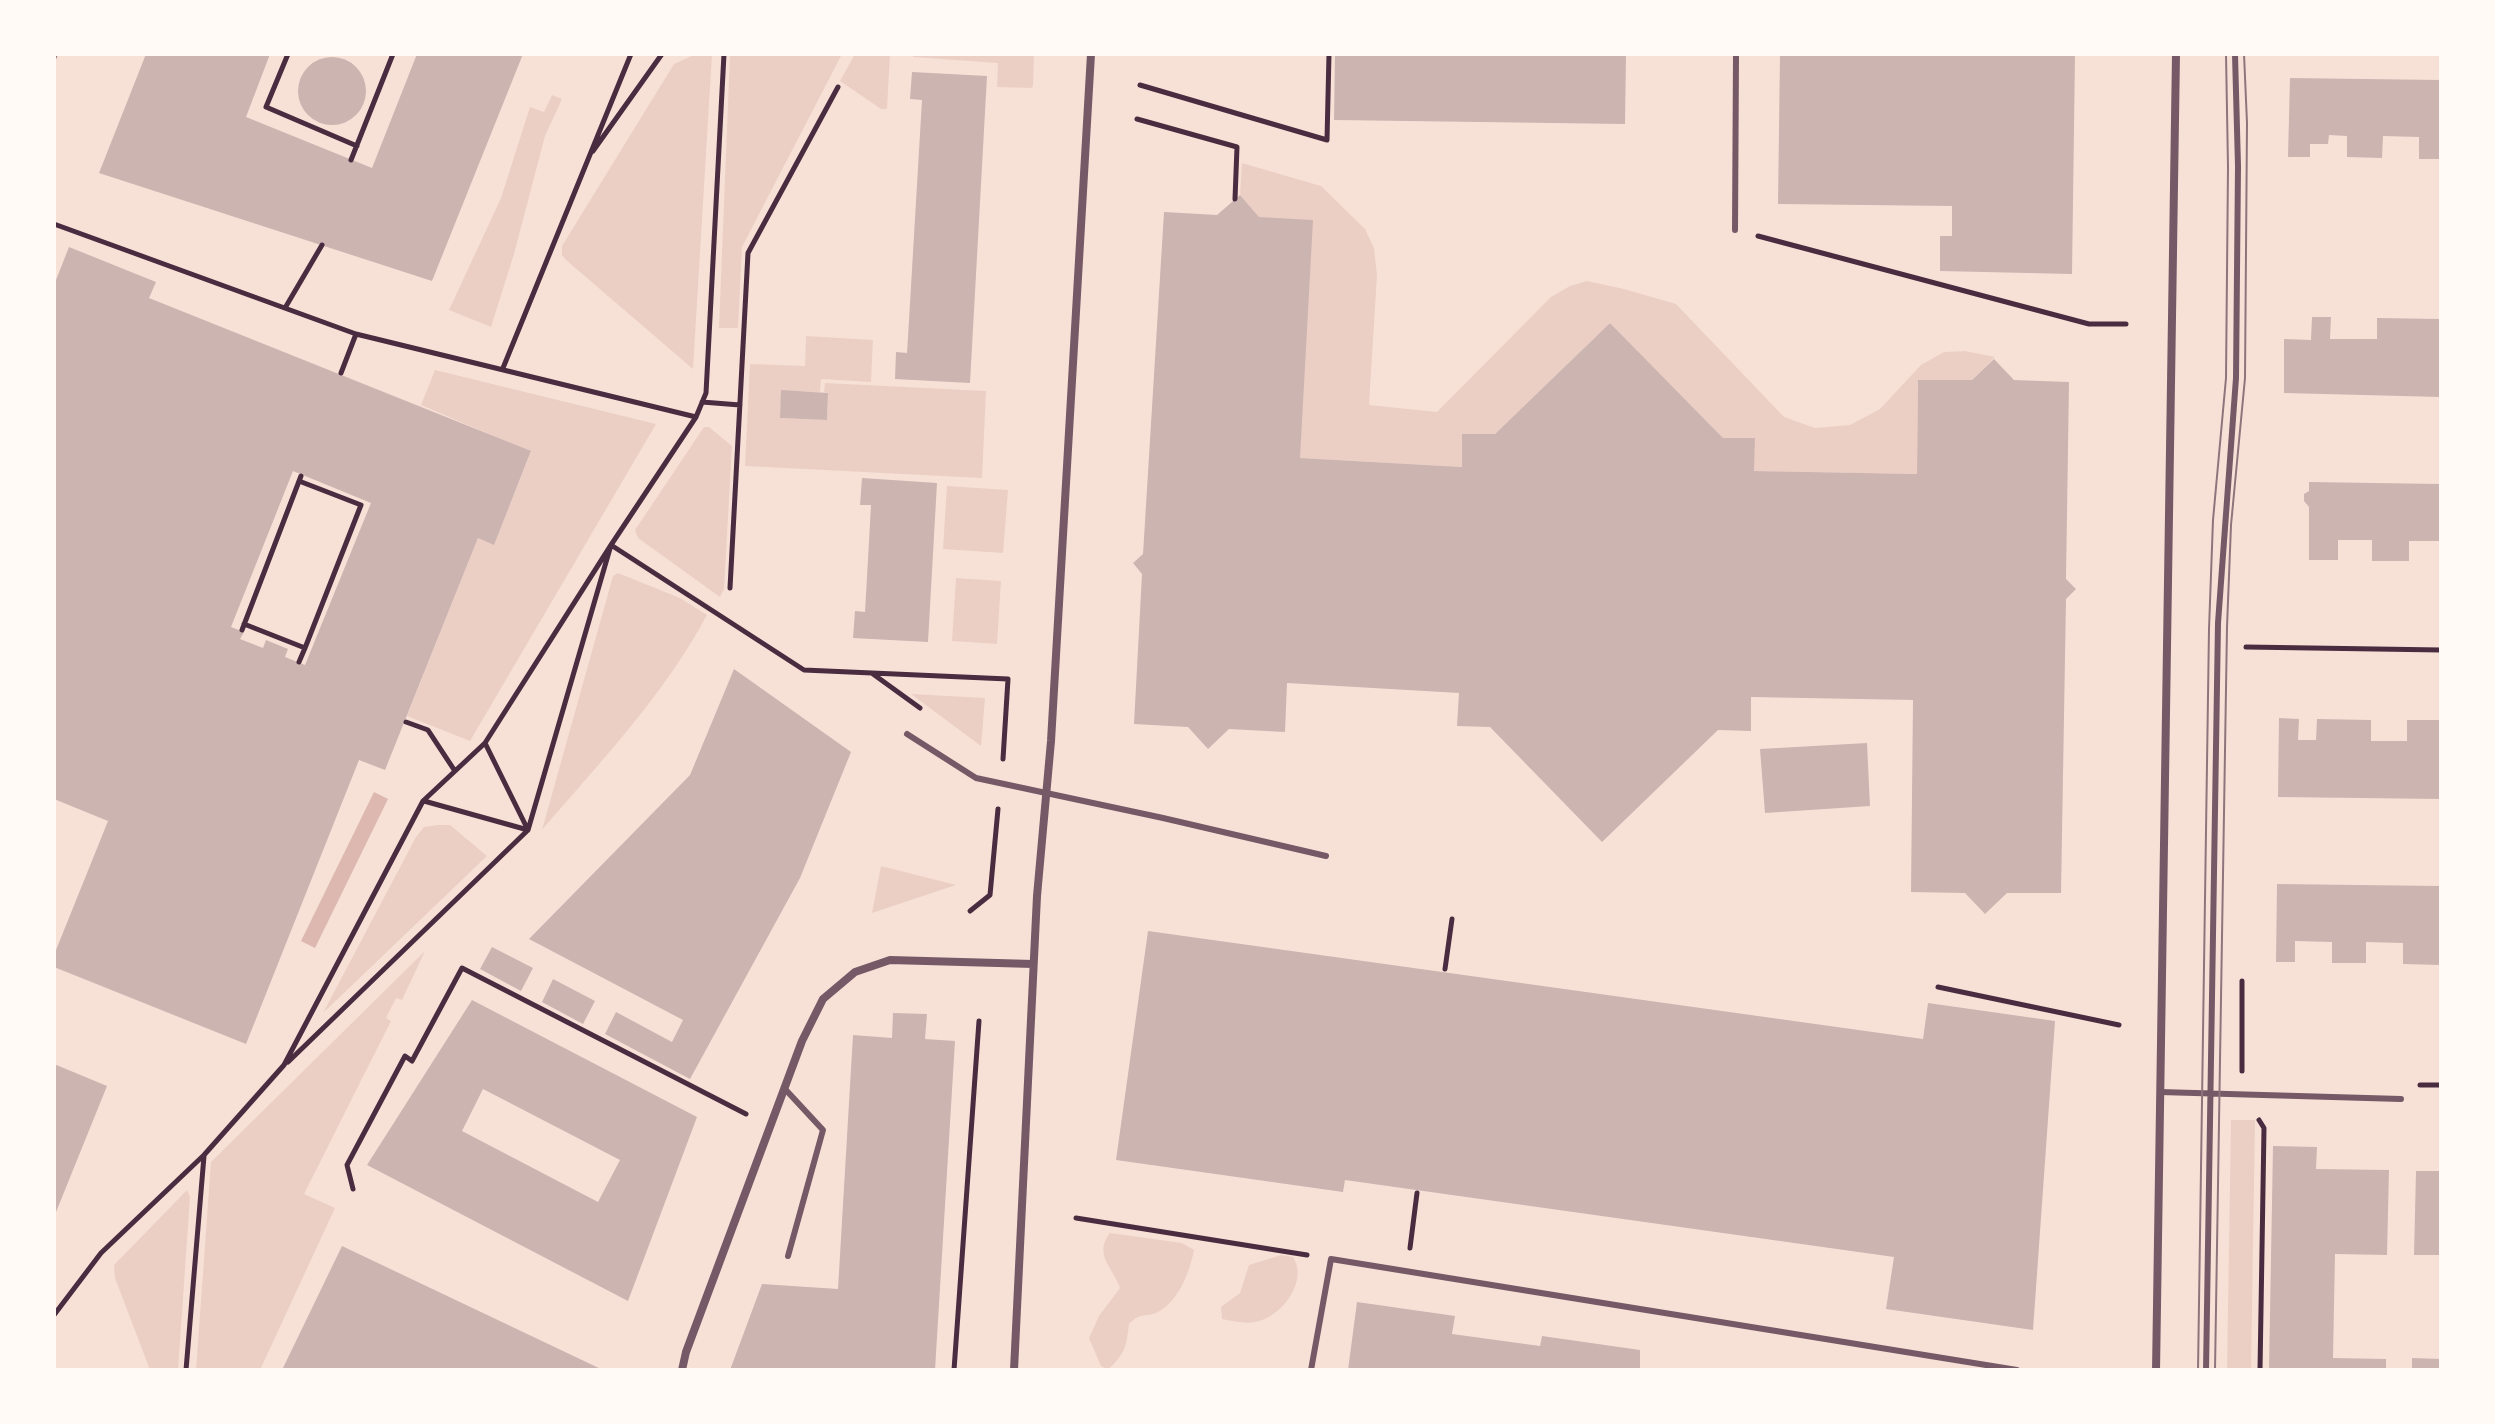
<!DOCTYPE html>
<html>
<head>
<meta charset="utf-8">
<style>
  body { margin:0 }
  #map { position:relative; width:2495px; height:1424px; overflow:hidden; background:#f7e1d7; font-family:"Zilla Slab",serif }
  canvas { display:block }
  .frame { position:absolute; inset:0; border:56px solid #fffaf5; pointer-events:none }
</style>
</head>
<body>
<div id="map">
<canvas width="2495" height="1424"></canvas>
<div class="frame"></div>
</div>
<script>
const c = document.querySelector('canvas').getContext('2d');
c.lineJoin = 'round';
function fill(path, color) { c.fillStyle = color; c.fill(path, 'evenodd'); }
function stroke(path, color, width, dash) { c.strokeStyle = color; c.lineWidth = width; c.lineCap = dash ? 'butt' : 'round'; c.setLineDash(dash || []); c.stroke(path); }
fill(new Path2D(`
  M696 54H712L693 369 566 260 562 255V246L674 64Z
  M730 54H842L742 247 738 328H719Z
  M855 54H890L887 109H881L840 81Z
  M913 54H1034L1033 85 1032 88 997 87 998 63 913 57Z
  M552 95 562 99 545 136 514 254 491 327 449 310 501 198 530 107 544 112Z
  M1242 163 1321 186 1365 229 1374 248 1377 275 1369 405 1437 412 1551 297 1570 286 1587 281 1624 289 1676 304 1784 417 1815 428 1850 425 1880 409 1921 365 1944 352 1965 351 1995 357 1972 380H1918L1917 474 1754 471V438H1723L1610 323 1495 434H1462V467L1300 458 1259 217 1240 195Z
  M806 336 873 340 871 382 821 379 820 392 782 391 780 418 827 420 828 393 824 392 825 383 986 391 982 478 745 466 750 364 805 366Z
  M435 370 656 424 470 741 407 716 478 538 494 544 531 452 421 405Z
  M704 427H709L732 446 724 589 720 597 638 538 635 530Z
  M947 486 1008 490 1003 553 943 549Z
  M618 573 680 598 707 615C664 695 601 761 542 830L613 576Z
  M956 578 1001 581 997 644 952 641Z
  M911 694 985 698 981 746Z
  M438 825H450L487 856 323 1013 416 837 424 827Z
  M881 866 956 885 872 913Z
  M425 951 402 1000 396 998 386 1018 391 1021 304 1194 335 1208 260 1370H196L211 1162Z
  M2231 1120H2255L2251 1370H2227Z
  M187 1190 190 1197 178 1370H150L115 1278 114 1265Z
  M1110 1233 1182 1243 1194 1250C1190 1271 1179 1301 1158 1312 1146 1318 1142 1311 1129 1324 1126 1349 1125 1353 1108 1370L1101 1366 1089 1338 1099 1316 1120 1288C1113 1268 1093 1254 1110 1233Z
  M1281 1255 1293 1257C1308 1280 1284 1314 1259 1321 1248 1325 1233 1321 1222 1319L1221 1307 1240 1293 1249 1265Z`), '#ebcfc5');
fill(new Path2D(`
  M374 792 388 799 315 948 301 941Z`), '#dcb8b0');
fill(new Path2D(`
  M146 54H270L246 117 372 168 417 54H523L432 281 99 173Z
  M1335 54H1626L1625 124 1334 120Z
  M1780 54H2075L2072 274 1940 271V236H1952V206L1778 204Z
  M298 91a34 34 0 1 1 68 0a34 34 0 1 1-68 0Z
  M912 72 987 76 970 383 895 379 896 352 907 353 908 337 922 100 910 99Z
  M2290 78 2441 80V159H2419V137L2383 136 2382 158 2347 157V136L2329 135 2328 144H2310V157H2288Z
  M1240 195 1259 217 1313 220 1300 458 1462 467V434H1495L1610 323 1723 438H1755L1754 471 1917 474 1918 380H1972L1994 359 2014 380 2069 382 2066 579 2076 589 2066 599 2061 893H2007L1985 914 1965 893 1911 892 1913 700 1751 697V731L1718 730 1602 842 1490 727 1457 726 1459 693 1287 683 1285 732 1229 729 1208 749 1188 727 1134 724 1142 574 1133 563 1143 554 1164 212 1217 215Z
  M69 247 156 282 149 298 531 451 494 545 478 538 385 770 359 760 246 1044 54 967V955L108 821 54 799V285ZM293 471 371 503 305 665 285 657 288 649 266 640 263 648 240 639 244 632 231 627Z
  M2312 317H2331L2330 339H2377V318L2441 319V397L2284 393V339L2311 340Z
  M781 390 828 393 827 420 780 418Z
  M862 478 937 483 928 642 853 638 855 611 865 612 868 559 871 505H860Z
  M2309 482 2441 484V541H2409V561H2372V540H2338V560H2309V507L2304 501V494L2309 491Z
  M734 669 851 752 800 878 690 1079 605 1034 616 1012 672 1042 683 1020 529 939 690 775Z
  M2279 718 2299 719 2298 740H2316L2317 719 2371 720V741H2407V720H2441V799L2278 797Z
  M1867 743 1870 806 1765 813 1760 749Z
  M2277 884 2441 886V965L2403 964V943L2366 942V963H2332V942L2295 941V962H2276Z
  M1148 931 1923 1039 1928 1003 2055 1021 2033 1330 1886 1309 1894 1257 1345 1180 1343 1192 1116 1160Z
  M492 947 533 968 521 991 480 969Z
  M553 979 595 1001 583 1024 542 1002Z
  M472 1000 697 1117 628 1301 367 1165ZM483 1089 620 1160 598 1202 462 1131Z
  M893 1013 927 1014 925 1039 955 1041 935 1370H730L762 1284 838 1289 853 1035 892 1038Z
  M54 1064 107 1086 54 1217Z
  M2273 1146 2317 1147 2316 1169 2389 1170 2387 1255 2335 1254 2333 1358 2386 1359V1370H2269Z
  M2416 1171H2441V1255H2414Z
  M342 1246 603 1370H282Z
  M1357 1302 1455 1316 1452 1334 1540 1346 1542 1336 1640 1350V1370H1348Z
  M2412 1358 2441 1359V1370H2412Z`), '#ccb4b1');
stroke(new Path2D(`
  M288 54 266 107 357 146
  M1140 85 1327 140 1329 54
  M1137 119 1237 147 1235 199
  M593 151 662 54
  M351 160 393 54
  M54 224 356 334 696 417 611 545 485 743 423 801 284 1065 204 1155 101 1253 54 1315
  M1758 236 2089 324H2126
  M285 308 322 245
  M503 368 631 54
  M341 373 356 334
  M702 402 740 405
  M696 417 706 393 724 54
  M730 588 748 253 838 87
  M244 624 305 648 361 505 299 481
  M242 630 301 476
  M2246 647 2441 650
  M299 662 305 648
  M873 674 920 708
  M406 722 428 730 455 771
  M424 801 528 830 485 743
  M970 911 990 895 998 809
  M1445 969 1452 919
  M2242 981V1071
  M1938 987 2119 1025
  M288 1062 528 830 611 545 804 670 1008 679 1003 759
  M2420 1085H2441
  M2259 1120 2264 1128 2260 1370
  M353 1189 347 1165 405 1056 412 1061 462 968 746 1114
  M1076 1218 1307 1255
  M1410 1248 1417 1193
  M186 1370 204 1156
  M954 1370 979 1021`), '#4a2c40', 5);
stroke(new Path2D(`
  M1735 230 1736 54
  M907 734 976 778 1163 818 1326 856
  M785 1089 823 1130 788 1256
  M2160 1092 2401 1099
  M1311 1370 1331 1259 2017 1370
  M2206 1370 2218 623 2236 378 2238 166 2235 54`), '#755966', 6);
stroke(new Path2D(`
  M682 1370 686 1352 802 1041 823 999 855 972 890 960 1033 964
  M1014 1370 1037 896 1051 741 1091 54
  M2156 1370 2176 54`), '#755966', 8);
stroke(new Path2D(`
  M54 62 57 54
  M2198 1370 2209 629 2213 520 2226 378 2228 167 2226 54
  M2215 1370 2227 627 2231 525 2245 378 2247 123 2244 54`), '#8f747c', 2);
</script>
</body>
</html>
